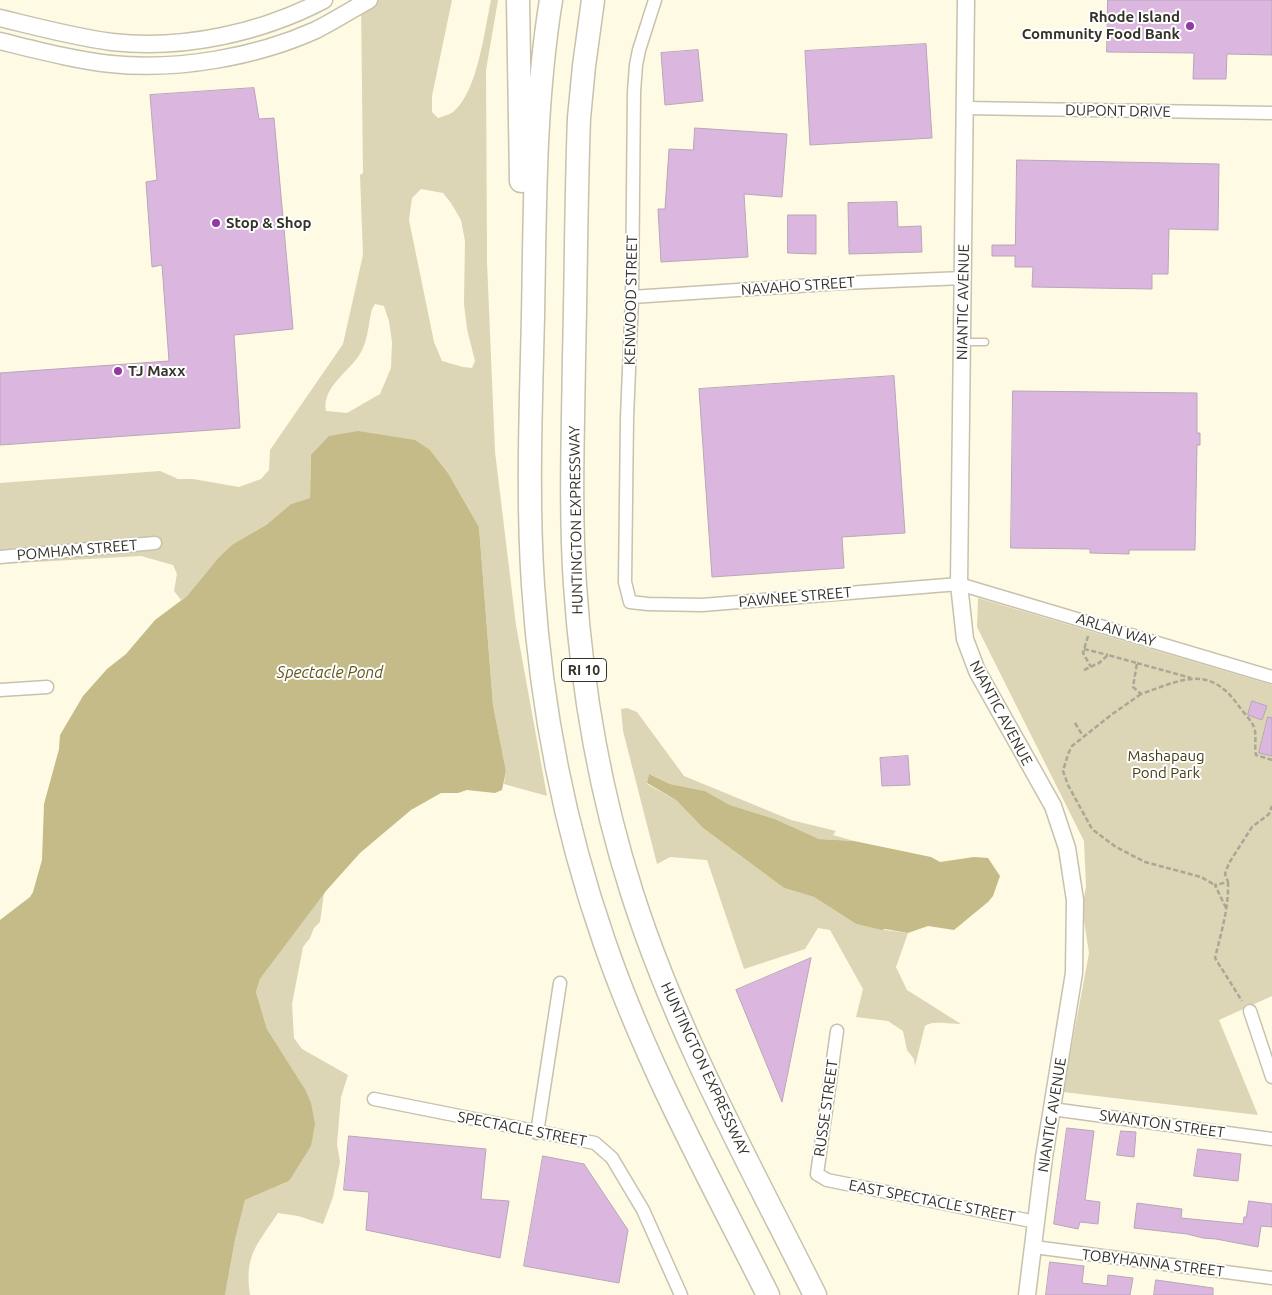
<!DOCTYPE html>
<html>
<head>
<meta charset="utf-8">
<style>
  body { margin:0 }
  canvas { display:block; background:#fefae3 }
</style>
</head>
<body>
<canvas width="1272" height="1295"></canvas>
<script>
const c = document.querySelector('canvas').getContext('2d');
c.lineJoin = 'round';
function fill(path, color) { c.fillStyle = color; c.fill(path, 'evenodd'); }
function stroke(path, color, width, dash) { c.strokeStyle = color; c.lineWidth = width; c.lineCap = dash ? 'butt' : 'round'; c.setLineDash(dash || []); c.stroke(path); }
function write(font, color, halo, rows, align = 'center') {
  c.font = font + ' Ubuntu,sans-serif'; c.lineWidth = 4; c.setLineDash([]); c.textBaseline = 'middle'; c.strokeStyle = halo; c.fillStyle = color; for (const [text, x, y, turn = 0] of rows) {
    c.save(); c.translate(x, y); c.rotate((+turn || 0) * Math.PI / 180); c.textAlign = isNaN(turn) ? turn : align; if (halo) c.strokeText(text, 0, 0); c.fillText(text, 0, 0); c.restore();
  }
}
fill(new Path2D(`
  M361 0H452L432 96V112L438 118C443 116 449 115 453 112 478 91 484 32 491 0H498L486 70 487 262 495 452 516 625 547 796 504 784 506 771 493 705 479 527 448 473 430 450 311 455 310 498 291 504 266 525 233 544 219 557 187 596 181 600 174 591 177 574 173 565 141 556 0 564V483L160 471 178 479H193L239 487 261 479 269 470 270 450 343 344 363 255 360 175 363 173ZM421 189 443 193 451 203 461 220 465 241 464 304 467 329 475 361 472 368 463 367 442 361 434 342 409 220 412 198ZM375 304 384 306 389 321 392 342 391 368 380 394 347 413 326 411C321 385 354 370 363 348 368 337 369 321 372 309Z
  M978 598 1272 685V996L1219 1020 1258 1115 1063 1092 1089 953 1082 908 1086 887 1084 841 977 627Z
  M627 708 637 712 684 776 791 820 836 831 833 835 854 841 819 839 775 819 730 805 705 791 670 784 649 774 647 784 676 800 703 828 784 888 814 897 856 924 885 930 908 933 896 967 907 990 961 1024C952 1024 931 1020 925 1026L915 1066 914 1059 907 1050 903 1031 888 1021 856 1017 863 989 830 930 818 928 805 949 744 969 707 860 670 857 657 864 623 731 621 709Z
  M324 893 320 922 314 928 310 938 303 947 292 1004 294 1038 302 1049 348 1075 341 1097 337 1144 340 1162 333 1197 323 1224 298 1216 278 1213C257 1245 244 1255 250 1295H225L235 1240 245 1200 289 1181 305 1089 267 1029 256 992 260 979Z`), '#dcd6b6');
fill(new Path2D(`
  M358 431 415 440 430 450 448 473 479 527 493 705 506 771 502 790 495 793 467 790 458 793H441L411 810 360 853 326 891 260 979 256 992 267 1029 305 1089 311 1103 315 1124 311 1146 289 1181 245 1200 235 1240 225 1295H0V920L30 897 33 892 42 860 44 804 59 749 60 735 83 696 107 669 126 654 155 620 187 596 219 557 233 544 266 525 291 504 310 498 311 455 329 436Z
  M649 774 670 784 705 791 730 805 775 819 819 839 854 841 931 857 940 862 974 857 988 858 1000 876 993 896 988 902 954 930 928 926 908 933 885 929 882 930 856 924 814 897 784 888 703 828 676 800 647 783Z`), '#c5bb88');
const building = new Path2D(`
  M1108 0H1272V55L1227 54 1226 79H1193L1194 53 1107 52Z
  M926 44 932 138 810 145 805 51Z
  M698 50 703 101 665 105 661 53Z
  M254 88 259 119 274 118 293 329 234 335 240 428 0 445V373L169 361 162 265 152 267 146 182 157 180 150 95Z
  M695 128 787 134 782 197 744 194 748 257 661 262 658 209H665L669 149 693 150Z
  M1017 160 1219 164 1218 230 1169 229 1168 274H1152V289L1032 287 1033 267H1015V256H992V245H1015Z
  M897 202 898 227 921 226 922 252 849 254 848 203Z
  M788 215H816V254L788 253Z
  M894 376 905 533 842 537 844 568 712 577 699 389Z
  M1013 391 1197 393V433H1200V445H1197L1195 550H1129V554L1090 553V549L1011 548Z
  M1252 701 1267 706 1262 720 1248 715Z
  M1268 717 1272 718V756L1259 753Z
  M908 756 910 785 882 786 880 758Z
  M811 958 782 1102 736 990Z
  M1067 1128 1094 1131 1085 1200 1100 1202 1098 1224 1080 1222 1078 1229 1054 1224Z
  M1121 1131 1136 1132 1134 1157 1117 1155Z
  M349 1136 486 1149 481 1199 509 1201 500 1258 366 1230 369 1192 344 1190Z
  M1198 1149 1241 1154 1238 1181 1194 1176Z
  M543 1156 584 1164 628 1230 619 1283 524 1266Z
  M1249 1201 1272 1204V1227L1261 1226 1258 1247 1216 1239 1203 1238 1187 1234 1134 1228 1137 1203 1182 1209 1181 1218 1243 1224 1244 1217H1246Z
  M1050 1262 1084 1266 1082 1283 1107 1286 1108 1275 1133 1278 1130 1295H1046Z
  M1156 1280 1213 1288V1295H1154Z`);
fill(building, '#dbb7e0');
stroke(building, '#b6a7b8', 1);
const service = new Path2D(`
  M963 342H985`);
const minor = new Path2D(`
  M655 0 639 50 636 65 634 92 632 297 627 418 625 582 630 602 648 604 702 605 959 584 1272 677
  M964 108 1272 113
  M632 297 843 283 963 278
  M0 557 155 543
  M0 690 47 687
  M1250 1011 1272 1077
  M837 1031 817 1174 827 1180 1036 1222
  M374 1099 595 1143 612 1158 643 1210 681 1295
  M1052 1109 1272 1139
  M537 1133 560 983
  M1034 1247 1272 1278`);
const tertiary = new Path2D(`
  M966 0 959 584 965 639 977 671 1053 806 1067 848 1075 900 1074 973 1044 1157 1027 1295
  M0 18C37 27 74 37 112 42 183 50 261 33 324 0
  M0 41C37 50 74 60 111 64 177 71 256 57 316 30 334 21 351 10 369 0`);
const motorway = new Path2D(`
  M518 0 521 181
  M551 0C534 105 535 210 533 316 531 405 527 496 533 585 541 706 564 826 604 941 646 1064 710 1179 768 1295
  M593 0 584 66 579 118C576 198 576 278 574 358 573 434 570 510 575 585 582 689 600 793 632 893 677 1034 749 1163 815 1295`);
stroke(service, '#c6c2ad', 9);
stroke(minor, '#c6c2ad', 15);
stroke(tertiary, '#c6c2ad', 19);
stroke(motorway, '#c6c2ad', 25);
stroke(new Path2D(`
  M1088 636 1083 653 1091 667
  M1084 649 1108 655
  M1137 663 1191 678
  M1084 670 1099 663 1108 655 1137 663 1133 687 1141 694C1181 680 1209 664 1238 705 1243 712 1251 720 1254 727 1257 736 1254 746 1256 755L1272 760
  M1141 694 1111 715 1072 746 1068 754 1063 771 1068 785 1092 829 1116 847 1145 862 1201 877 1215 885
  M1075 723 1083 736
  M1228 882C1229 908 1221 933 1215 958L1242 1001
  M1226 908 1215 885 1228 882 1225 874 1229 863 1252 827 1269 814 1272 806`), '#a9a795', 2.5, [5, 2.5]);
stroke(service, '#fff', 6);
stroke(minor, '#fff', 12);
stroke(tertiary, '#fff', 16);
stroke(motorway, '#fff', 22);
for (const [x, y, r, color] of [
  [1190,26,5,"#9438a3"],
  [216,223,5,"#9438a3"],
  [118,371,5,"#9438a3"]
]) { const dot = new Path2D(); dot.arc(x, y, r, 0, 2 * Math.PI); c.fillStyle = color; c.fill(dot); stroke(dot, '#fff', 2); }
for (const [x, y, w] of [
  [584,670,45]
]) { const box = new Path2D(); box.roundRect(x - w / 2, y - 11.5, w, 23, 4); c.fillStyle = '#fff'; c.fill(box); stroke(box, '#34332a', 1); }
write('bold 14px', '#34332a', null, [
  ["RI 10",584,670]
]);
write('bold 15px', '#34332a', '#fff', [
  ["Rhode Island",1180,17,"right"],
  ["Community Food Bank",1180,34,"right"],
  ["Stop & Shop",226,223],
  ["TJ Maxx",128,371]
], 'left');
write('15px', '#34332a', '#fff', [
  ["DUPONT DRIVE",1118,111,1],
  ["NAVAHO STREET",798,286,-4],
  ["KENWOOD STREET",631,300,-89],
  ["NIANTIC AVENUE",963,302,-89],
  ["HUNTINGTON EXPRESSWAY",576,520,-91],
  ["POMHAM STREET",77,550,-5],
  ["PAWNEE STREET",795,597,-5],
  ["ARLAN WAY",1116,630,17],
  ["NIANTIC AVENUE",1001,713,62],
  ["HUNTINGTON EXPRESSWAY",705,1069,65],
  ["RUSSE STREET",826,1108,-82],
  ["NIANTIC AVENUE",1052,1115,-81],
  ["SWANTON STREET",1162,1124,8],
  ["SPECTACLE STREET",522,1129,11],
  ["EAST SPECTACLE STREET",932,1201,11],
  ["TOBYHANNA STREET",1153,1263,7]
]);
write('15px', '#433c12', '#fff', [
  ["Mashapaug",1166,756],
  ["Pond Park",1166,773]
]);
write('italic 16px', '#62571b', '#fff', [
  ["Spectacle Pond",330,673]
]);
</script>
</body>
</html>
